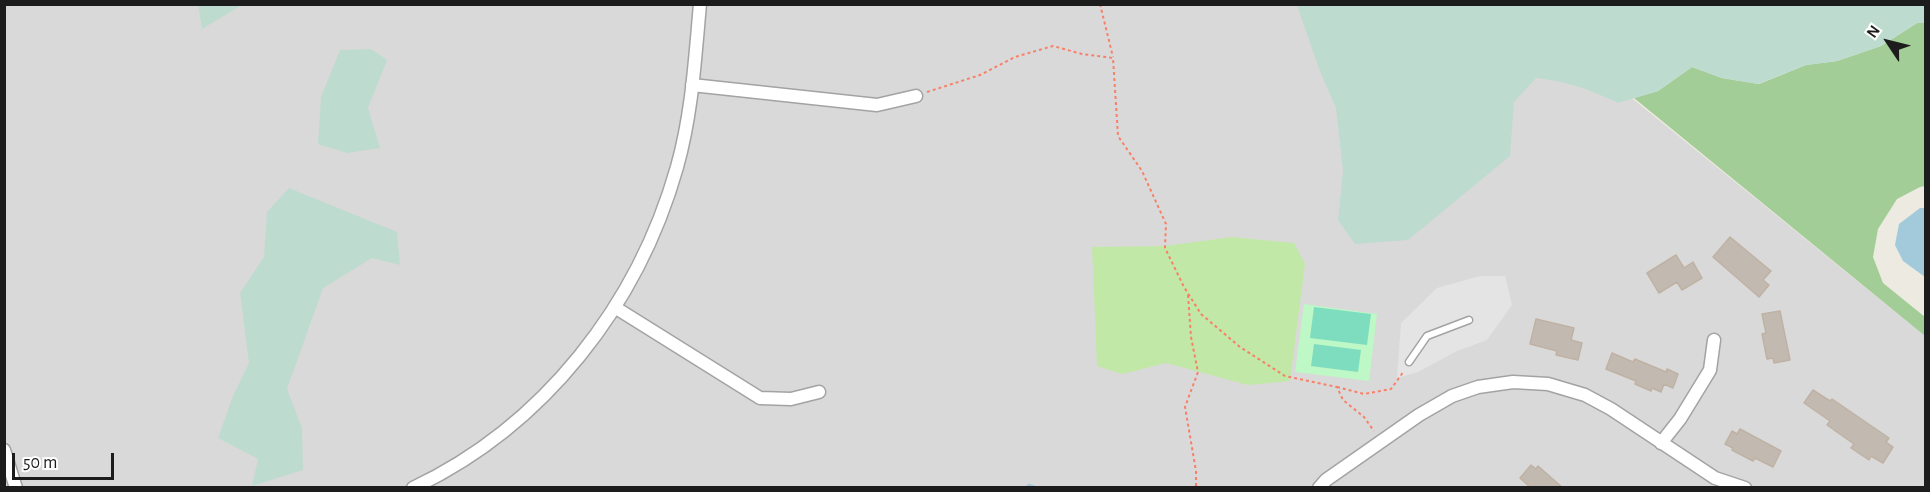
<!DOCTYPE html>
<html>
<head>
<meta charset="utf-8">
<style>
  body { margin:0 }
  #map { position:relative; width:1930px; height:492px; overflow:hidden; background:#edeae1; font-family:"Alegreya Sans",sans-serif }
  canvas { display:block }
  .frame { position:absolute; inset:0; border:6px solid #1c1c1c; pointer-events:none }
  .north { position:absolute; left:1858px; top:12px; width:60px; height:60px; -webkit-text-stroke:4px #fff; paint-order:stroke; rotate:305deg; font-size:16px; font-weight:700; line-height:24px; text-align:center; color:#1c1c1c }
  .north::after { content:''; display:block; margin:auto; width:21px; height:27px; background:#1c1c1c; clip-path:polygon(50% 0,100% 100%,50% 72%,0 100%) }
  .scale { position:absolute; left:12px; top:453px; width:102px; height:27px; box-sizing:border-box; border:3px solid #1c1c1c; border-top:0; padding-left:8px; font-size:18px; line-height:21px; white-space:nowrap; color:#1c1c1c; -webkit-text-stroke:4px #fff; paint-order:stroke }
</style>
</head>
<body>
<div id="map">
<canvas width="1930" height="492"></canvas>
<div class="frame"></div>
<div class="north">N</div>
<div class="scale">50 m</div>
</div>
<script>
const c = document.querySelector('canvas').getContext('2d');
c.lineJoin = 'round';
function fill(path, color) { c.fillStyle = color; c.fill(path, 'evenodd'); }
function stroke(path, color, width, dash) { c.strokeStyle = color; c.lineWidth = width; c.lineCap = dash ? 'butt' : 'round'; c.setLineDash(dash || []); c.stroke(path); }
fill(new Path2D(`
  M4 5H1517L1925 336V487H5Z`), '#dad9d9');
fill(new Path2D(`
  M1232 237 1294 243 1305 264 1290 381 1248 385 1166 363 1122 374 1097 366 1092 247 1165 246Z`), '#c2e8a7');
fill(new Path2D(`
  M1917 23H1925V186L1920 187 1897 199 1878 229 1873 257 1883 283 1925 317V336L1634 98 1658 91 1692 67 1722 78 1759 84 1806 65 1837 61 1881 46Z`), '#a2cd96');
fill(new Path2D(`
  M198 4H242V5L202 29Z
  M1925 4V23H1917L1881 46 1837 61 1806 65 1758 84 1722 78 1692 67 1658 91 1618 103C1588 89 1569 82 1536 78L1514 102 1510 156 1408 240 1355 244 1338 220 1343 171 1336 108 1319 69 1297 5Z
  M371 49 387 60 368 108 380 148 347 153 318 144 321 97 340 50Z
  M289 188 397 232 400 265 372 258 323 288 287 389 302 428 303 470 252 486 258 459 218 438 233 396 249 363 240 293 264 257 267 212Z`), '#bedbd0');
fill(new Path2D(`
  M1304 304 1377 314 1369 381 1295 372Z`), '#bdf8c6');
fill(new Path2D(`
  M1314 307 1371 314 1367 345 1310 338Z
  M1314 344 1361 350 1358 372 1311 366Z`), '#7fddbf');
fill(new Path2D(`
  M1480 276H1505L1512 305 1487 340 1457 351 1418 372 1397 378 1401 323 1437 288Z`), '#e4e4e4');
fill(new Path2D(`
  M1920 208H1925V277L1903 261 1895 245 1899 224Z`), '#a2cadb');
stroke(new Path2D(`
  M1027 488 1029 486 1035 488`), '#a2cadb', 4);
const building = new Path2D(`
  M1730 237 1771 271 1763 280 1769 285 1759 297 1713 257Z
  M1676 255 1684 268 1693 262 1702 278 1682 290 1677 282 1659 293 1647 273Z
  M1780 311 1790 360 1774 363 1773 358 1767 359 1762 334 1766 333 1762 314Z
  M1536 319 1574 328 1571 340 1582 343 1578 360 1556 355 1557 351 1530 344Z
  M1612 353 1633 362 1635 359 1666 372 1667 369 1678 374 1673 388 1664 384 1661 392 1652 388 1651 391 1635 384 1636 381 1606 369Z
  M1813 390 1830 401 1832 399 1889 438 1886 442 1893 447 1883 463 1871 456 1869 460 1851 448 1854 444 1827 425 1830 421 1804 403Z
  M1740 429 1781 451 1773 467 1755 458 1753 461 1732 450 1733 448 1725 444 1732 431 1737 434Z
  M1531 465 1536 469 1538 466 1563 488H1531L1520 478Z`);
fill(building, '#c2bab1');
stroke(building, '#bfb2a4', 1.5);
const service = new Path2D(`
  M1409 362 1427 336 1469 320`);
const minor = new Path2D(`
  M692 85 877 105 916 96
  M616 308 760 398 791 399 819 392
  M1661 443 1680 419 1710 370 1714 340
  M4 450 16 488
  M413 488C544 426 638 305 677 167 692 114 695 59 700 4
  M1319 488 1326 480 1419 415 1452 396 1478 387 1513 382 1548 384 1585 395 1611 409 1715 478 1745 488`);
stroke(service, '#a3a3a3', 9);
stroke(minor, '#a3a3a3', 15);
stroke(new Path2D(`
  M1100 4 1113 57
  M927 92 980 75 1015 57 1053 46 1082 54 1113 58 1118 136 1142 171 1166 224 1165 248 1184 287 1201 314 1240 347 1285 376 1337 387 1343 400 1364 417 1374 431
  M1188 295 1191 337 1198 372 1185 407 1196 471V488
  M1337 387 1364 394 1391 389 1404 371`), '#f88068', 2, [3, 3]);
stroke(service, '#fff', 6);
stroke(minor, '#fff', 12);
</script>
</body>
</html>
